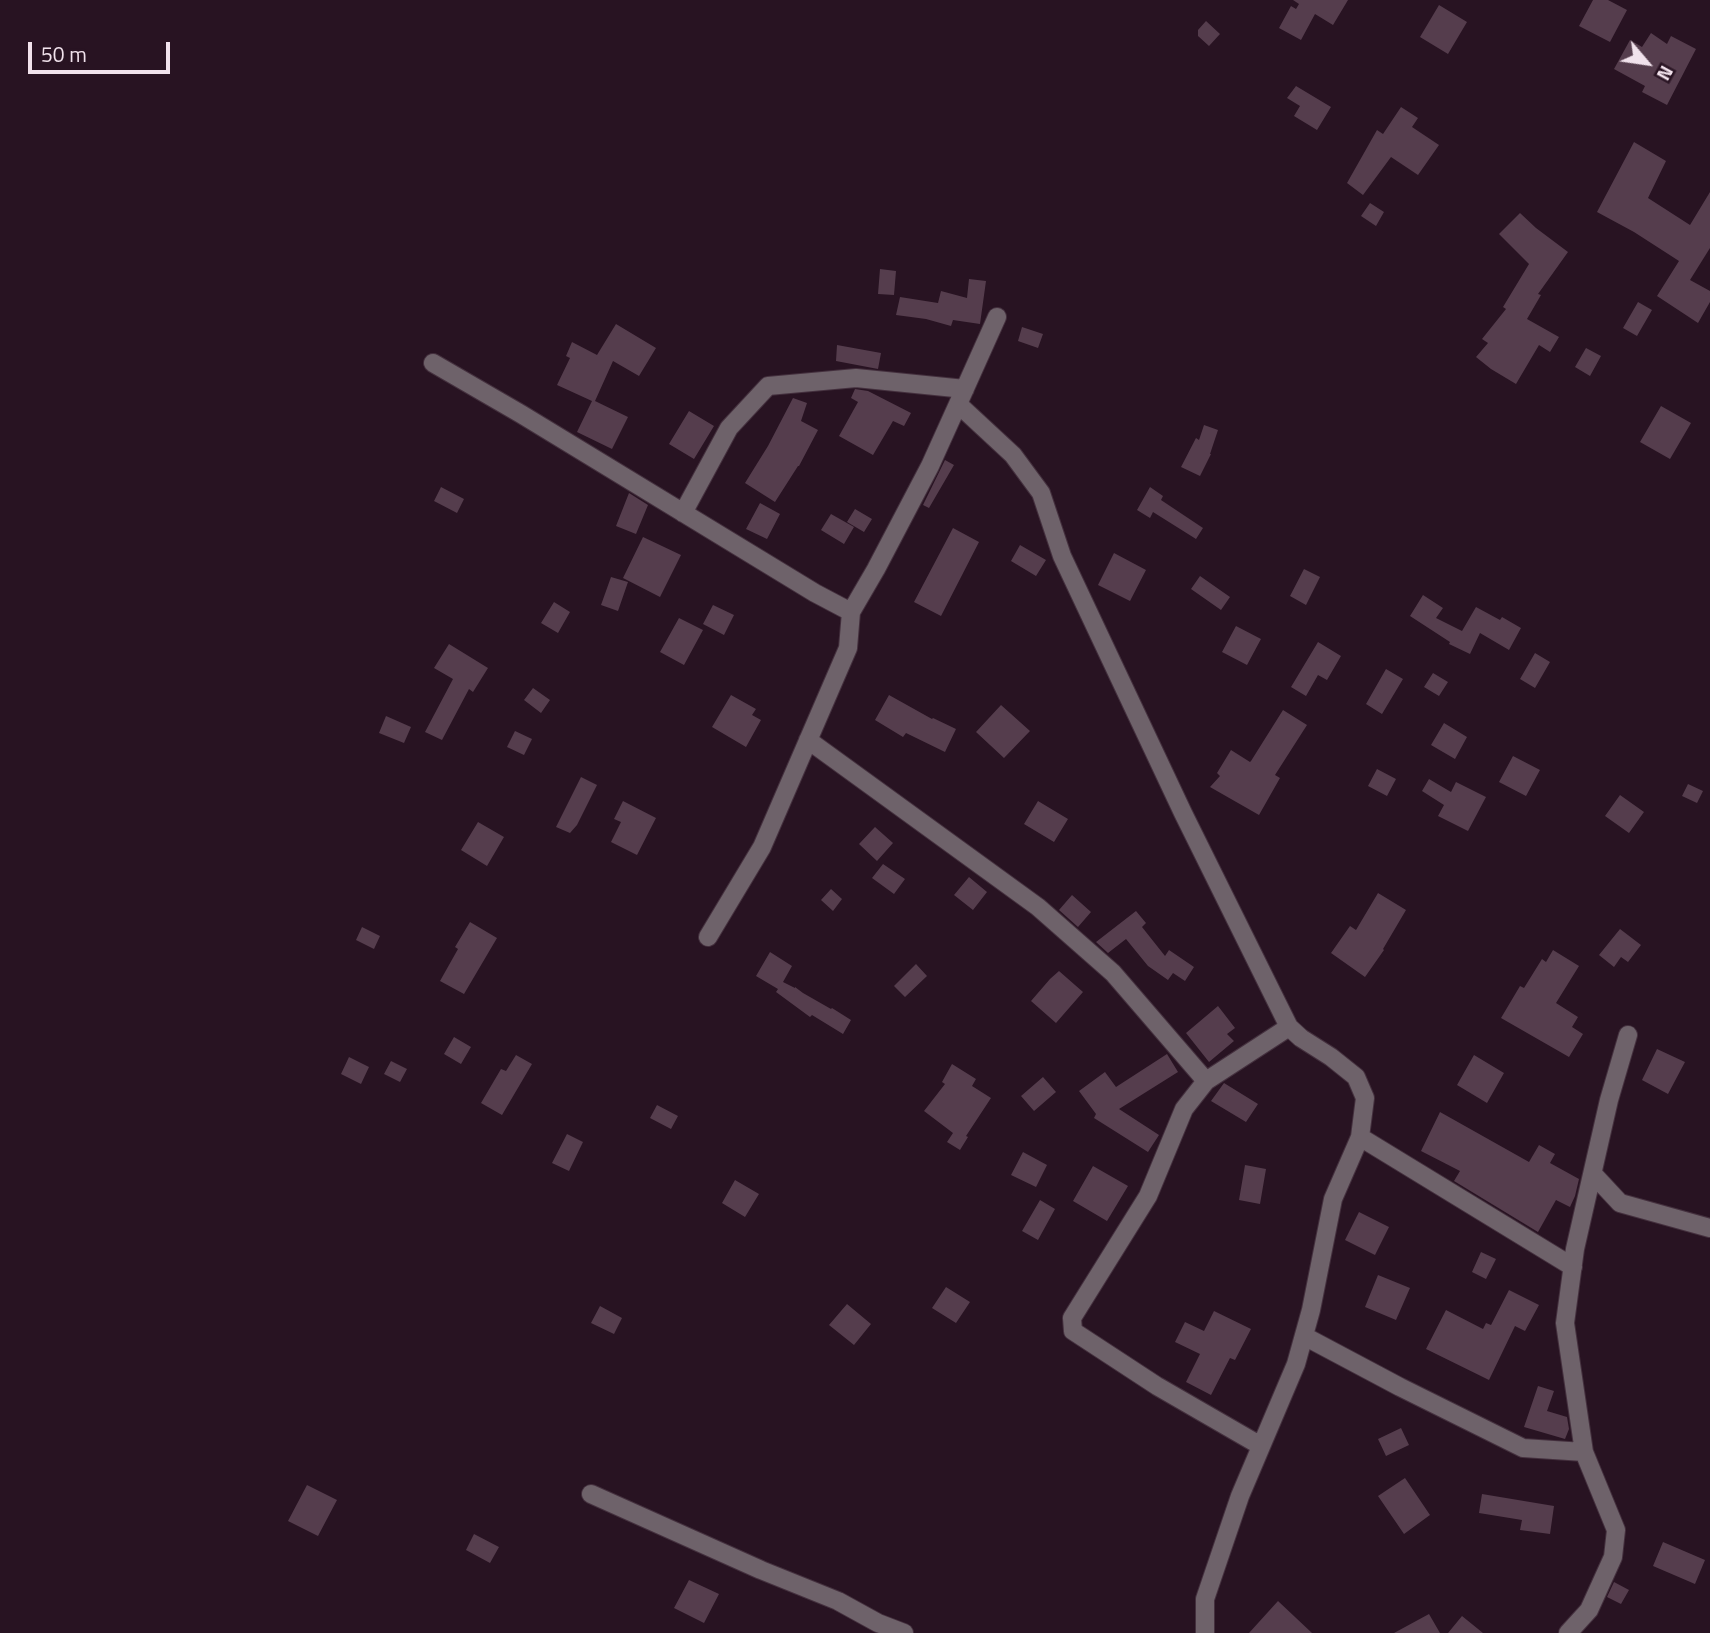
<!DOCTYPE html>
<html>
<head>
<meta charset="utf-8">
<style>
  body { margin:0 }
  #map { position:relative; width:1710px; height:1633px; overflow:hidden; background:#281322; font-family:"Titillium Web",sans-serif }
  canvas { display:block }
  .north { position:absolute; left:1612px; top:28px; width:70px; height:70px; -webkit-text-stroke:5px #281322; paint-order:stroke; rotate:119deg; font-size:19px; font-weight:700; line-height:28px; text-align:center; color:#f1e2ec }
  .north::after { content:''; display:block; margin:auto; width:24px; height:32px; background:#f1e2ec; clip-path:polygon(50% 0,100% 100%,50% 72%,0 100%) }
  .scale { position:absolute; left:28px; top:42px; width:142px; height:32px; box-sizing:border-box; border:4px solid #f1e2ec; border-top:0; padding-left:9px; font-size:21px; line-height:24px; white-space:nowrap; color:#f1e2ec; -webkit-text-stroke:5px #281322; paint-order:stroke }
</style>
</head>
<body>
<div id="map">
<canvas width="1710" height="1633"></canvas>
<div class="north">N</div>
<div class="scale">50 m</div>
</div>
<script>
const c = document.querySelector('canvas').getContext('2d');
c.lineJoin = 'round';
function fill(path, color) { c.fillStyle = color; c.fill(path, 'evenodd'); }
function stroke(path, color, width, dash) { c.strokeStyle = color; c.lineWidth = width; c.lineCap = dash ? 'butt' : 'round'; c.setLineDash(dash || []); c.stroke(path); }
fill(new Path2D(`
  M1293 0H1348L1333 25 1315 14 1301 40 1279 28 1291 6 1296 9 1299 4Z
  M1593 0H1608L1627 10 1610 42 1579 26Z
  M1439 5 1467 22 1448 54 1420 37Z
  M1206 21 1220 34 1209 46 1198 36V30Z
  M1651 33 1667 44 1671 36 1696 49 1667 105 1642 92 1645 86 1614 69 1630 40 1642 47Z
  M1296 86 1331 107 1317 130 1294 116 1300 106 1287 98Z
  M1401 107 1418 118 1412 127 1439 145 1418 175 1391 157 1363 195 1347 183 1377 130 1383 134Z
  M1634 142 1666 161 1648 198 1690 225 1710 192V248L1690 280 1710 291V302L1698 323 1657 296 1679 261 1634 232 1597 212Z
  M1370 203 1384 212 1376 226 1361 216Z
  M1520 213 1536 228 1568 252 1538 294 1541 295 1527 319 1559 337 1550 352 1539 345 1516 384 1491 369 1476 357 1488 343 1482 339 1506 309 1503 307 1529 264 1499 234Z
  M880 269 896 271 894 295 878 294Z
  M969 279 986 281 980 324 953 320 951 326 926 319 896 315 900 297 938 303 941 291 967 298Z
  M1638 302 1652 310 1637 336 1623 328Z
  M616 324 656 348 639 376 613 361 595 401 628 417 612 449 577 432 592 401 557 385 570 358 566 356 572 342 597 355Z
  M1022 327 1043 334 1038 348 1018 341Z
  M837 345 881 353 878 369 836 361Z
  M1586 348 1601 356 1590 376 1575 367Z
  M855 389 868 391 911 413 904 426 893 421 873 455 839 436 858 402 851 398Z
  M793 398 807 403 801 421 818 430 799 466H798L775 502 745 483 768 446Z
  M1661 406 1691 423 1670 459 1640 442Z
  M689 411 714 426 694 459 669 444Z
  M1204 425 1218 430 1210 454H1211L1200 476 1181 467 1196 438 1199 440Z
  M945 460 954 465 929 508 923 505Z
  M441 487 464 499 457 513 434 501Z
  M1150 487 1163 496 1161 500 1203 528 1196 539 1153 512 1150 518 1137 510Z
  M629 493 648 505 636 534 616 526Z
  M760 503 780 514 767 539 746 529Z
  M855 509 872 519 864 532 847 522Z
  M831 514 854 527 844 544 821 530Z
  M953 528 979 542 941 616 914 602Z
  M643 537 681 555 660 597 623 578Z
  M1020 545 1046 560 1036 576 1011 561Z
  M1114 553 1146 570 1130 601 1098 585Z
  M1304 569 1320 577 1306 605 1290 596Z
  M1200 576 1230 597 1221 610 1191 589Z
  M611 577 628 582 618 611 601 605Z
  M1423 595 1443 608 1436 618 1462 631 1476 607 1500 620 1502 617 1521 628 1509 650 1480 633 1470 654 1449 644 1450 642 1410 616Z
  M554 602 570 612 558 633 541 623Z
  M713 605 734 615 724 635 703 624Z
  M679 618 703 630 684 665 660 652Z
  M1236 626 1261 639 1247 665 1222 652Z
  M1318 642 1341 656 1327 680 1318 675 1306 696 1291 687Z
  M449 644 488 668 473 692 469 689 442 740 425 732 453 679 434 668Z
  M1535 653 1550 662 1535 688 1520 679Z
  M1386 669 1403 679 1382 714 1366 704Z
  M1433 673 1448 682 1439 696 1424 687Z
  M533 688 550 700 541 713 524 700Z
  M731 695 756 709 752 715 761 720 746 747 712 727Z
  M889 695 932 719 933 718 956 729 945 752 906 733 903 737 875 720Z
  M1001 705 1030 731 1004 758 976 732Z
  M1283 710 1307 725 1275 775 1280 778 1259 815 1210 787 1220 776 1217 773 1231 750 1250 762 1251 761Z
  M386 716 411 727 404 743 379 733Z
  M1444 723 1467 737 1455 759 1431 745Z
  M515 731 532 739 524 755 507 747Z
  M1513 756 1540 770 1526 796 1499 782Z
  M1377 769 1396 779 1387 796 1368 786Z
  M581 777 597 785 577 825 570 833 556 827Z
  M1429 779 1451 792 1456 782 1486 797 1468 831 1438 816 1444 805 1422 791Z
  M1688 784 1703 791 1697 803 1682 796Z
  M1620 795 1644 812 1629 833 1605 816Z
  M623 801 656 818 637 855 611 842 621 822 614 819Z
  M1038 801 1068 819 1054 842 1024 824Z
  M478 822 504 837 487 866 461 850Z
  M875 827 893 843 877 861 859 844Z
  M883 864 905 879 894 894 872 878Z
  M969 877 987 892 973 910 954 895Z
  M831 889 842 899 833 911 821 900Z
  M1378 893 1406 910 1383 949 1384 950 1365 977 1331 953 1350 926 1356 930Z
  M1072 895 1091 912 1078 927 1059 910Z
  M1136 911 1146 923 1142 927 1165 956 1169 950 1194 967 1185 981 1173 973 1168 980 1148 966 1126 939 1108 953 1096 942Z
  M470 922 497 938 464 994 440 981 458 949 455 947Z
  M362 927 380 936 374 949 356 940Z
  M1620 929 1641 945 1628 962 1621 957 1614 967 1599 955Z
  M1553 950 1579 966 1556 1003 1578 1017 1572 1027 1583 1034 1569 1057 1501 1018 1520 986 1524 988 1542 959 1546 962Z
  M770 952 792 966 783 982 795 988V987L803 993 831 1009 832 1008 851 1020 843 1034 812 1015 810 1017 776 992 778 989 756 976Z
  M916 964 927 976 905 997 894 986Z
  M1059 971 1083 992 1056 1023 1031 1001 1050 979Z
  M1218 1006 1235 1028 1227 1034 1234 1041 1209 1062 1186 1033Z
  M454 1037 471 1047 461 1064 444 1054Z
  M1657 1049 1685 1062 1668 1094 1642 1080Z
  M1167 1054 1178 1072 1119 1109 1159 1135 1148 1152 1094 1118 1096 1114 1079 1091 1105 1072 1116 1087Z
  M516 1055 532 1064 502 1115 481 1103 501 1069 506 1071Z
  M1474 1055 1504 1073 1487 1103 1457 1085Z
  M349 1057 369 1067 361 1084 341 1074Z
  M391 1061 407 1069 400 1082 384 1074Z
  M952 1064 976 1079 972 1086 991 1098 966 1136 968 1137 960 1150 947 1142 953 1133 924 1111 945 1084 942 1082Z
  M1043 1077 1056 1092 1034 1111 1021 1096Z
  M1224 1083 1258 1104 1246 1122 1211 1101Z
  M657 1105 678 1116 671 1129 650 1118Z
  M1440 1112 1529 1162 1539 1145 1555 1154 1550 1163 1579 1179 1575 1196 1570 1207 1556 1200 1538 1232 1454 1181 1460 1171 1421 1151Z
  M567 1134 583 1142 569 1171 552 1163Z
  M1023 1152 1047 1165 1036 1187 1011 1175Z
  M1245 1165 1266 1169 1260 1204 1239 1200Z
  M1093 1166 1128 1186 1107 1221 1073 1201Z
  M735 1180 759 1194 745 1217 722 1203Z
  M1040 1200 1055 1209 1038 1240 1022 1231Z
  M1359 1212 1389 1227 1375 1255 1345 1240Z
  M1481 1252 1496 1259 1486 1279 1472 1272Z
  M1378 1275 1410 1288 1396 1320 1365 1307Z
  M946 1287 970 1302 956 1323 932 1308Z
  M1509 1290 1539 1305 1525 1331 1515 1326 1489 1380 1426 1349 1446 1310 1483 1329 1486 1323 1491 1325Z
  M847 1304 871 1324 854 1345 829 1325Z
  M600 1306 622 1318 614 1334 591 1323Z
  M1214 1311 1251 1329 1235 1360 1230 1358 1211 1395 1186 1382 1200 1354 1175 1342 1185 1322 1204 1331Z
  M1538 1386 1554 1391 1547 1411 1567 1417 1569 1429 1565 1439 1524 1427Z
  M1401 1428 1409 1445 1386 1456 1378 1439Z
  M1405 1478 1430 1515 1404 1534 1378 1496Z
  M307 1485 337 1500 318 1536 288 1521Z
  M1482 1494 1554 1506 1550 1534 1520 1530 1522 1520 1479 1513Z
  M474 1534 499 1547 490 1563 466 1550Z
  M1663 1542 1705 1560 1695 1584 1653 1566Z
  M689 1580 719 1594 704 1623 674 1608Z
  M1614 1582 1629 1590 1621 1604 1607 1597Z
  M1278 1601 1312 1633H1249Z
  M1429 1614 1440 1633H1394Z
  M1462 1616 1483 1633H1448Z`), '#553d4d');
const minor = new Path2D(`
  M997 317 958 404 1013 455 1041 493 1062 556 1183 813 1289 1027 1301 1038 1331 1057 1356 1077 1365 1098 1360 1137 1333 1199 1311 1310 1296 1364 1240 1496 1205 1599V1633
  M433 363 521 414 815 593 851 612
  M683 513 729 428 768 386 856 378 965 389
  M808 740 1038 907 1113 973 1206 1081
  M708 937 762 847 848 648 851 612 876 569 930 466 958 404
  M1360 1137 1573 1267
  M1593 1174 1620 1203 1710 1228
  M1304 1336 1400 1387 1523 1448 1584 1452
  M1261 1446 1157 1386 1073 1331 1072 1318 1148 1196 1184 1109 1206 1081 1289 1027
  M591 1494 761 1570 838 1601 878 1623 904 1633
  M1568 1633 1589 1610 1613 1557 1616 1530 1584 1452 1565 1323 1575 1249 1609 1100 1628 1035`);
stroke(minor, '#44303e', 20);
stroke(minor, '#6e626a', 18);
</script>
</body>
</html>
